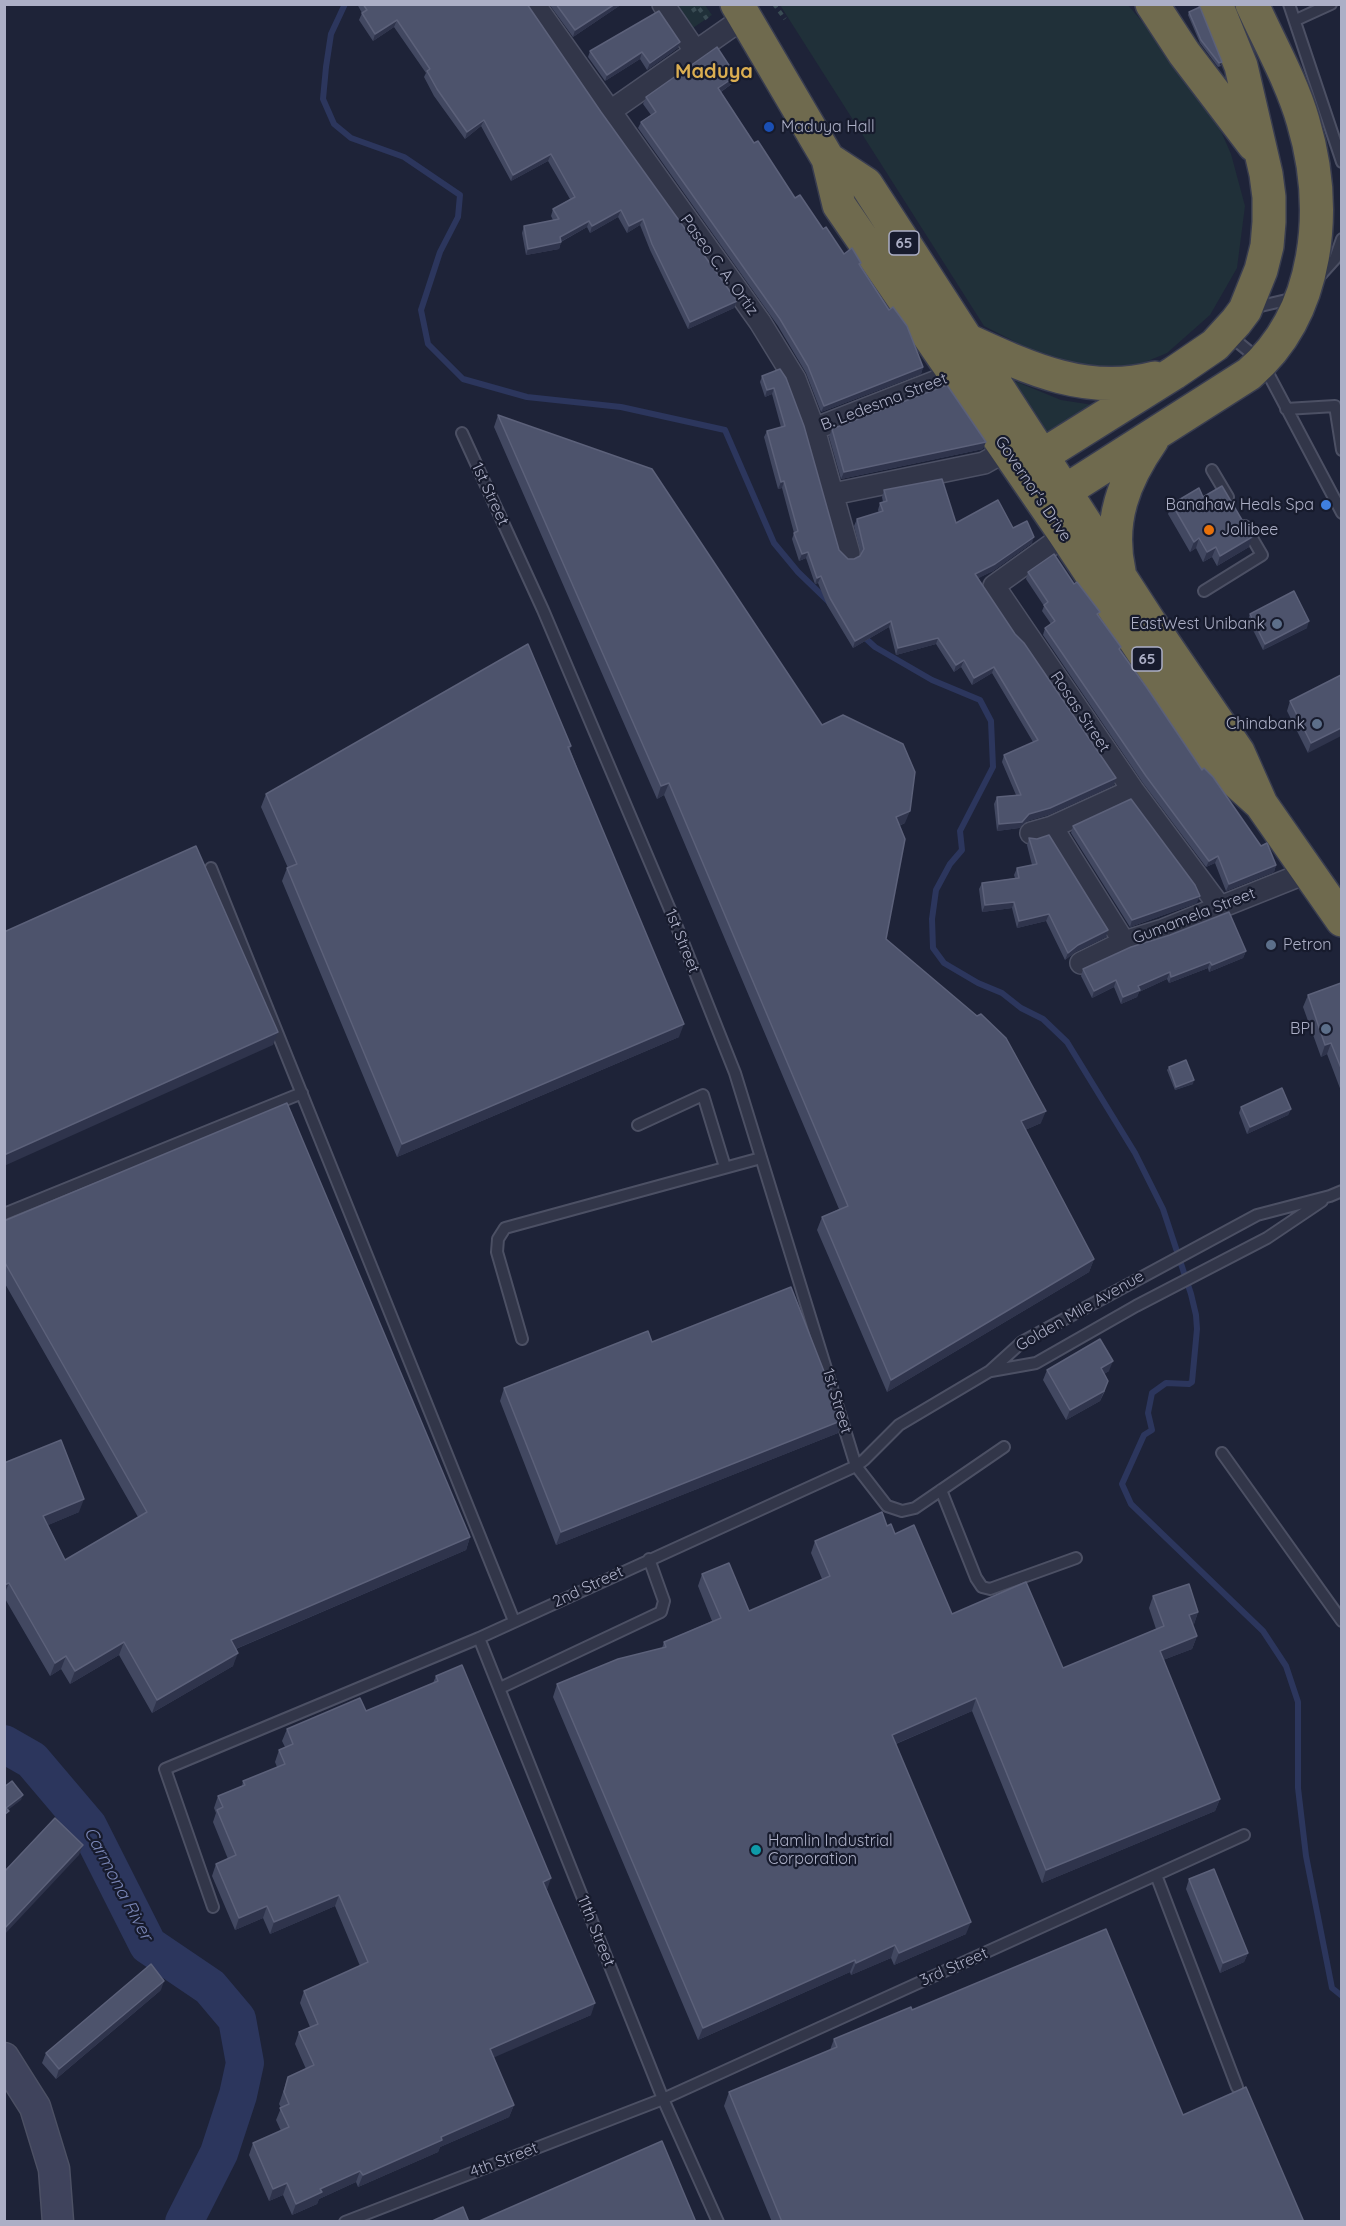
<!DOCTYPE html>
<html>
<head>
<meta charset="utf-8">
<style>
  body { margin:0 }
  #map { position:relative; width:1346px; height:2226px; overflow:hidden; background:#1e2338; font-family:Quicksand,sans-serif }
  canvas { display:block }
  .frame { position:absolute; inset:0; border:6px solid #acafc6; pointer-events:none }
</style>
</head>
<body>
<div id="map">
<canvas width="1346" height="2226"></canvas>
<div class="frame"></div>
</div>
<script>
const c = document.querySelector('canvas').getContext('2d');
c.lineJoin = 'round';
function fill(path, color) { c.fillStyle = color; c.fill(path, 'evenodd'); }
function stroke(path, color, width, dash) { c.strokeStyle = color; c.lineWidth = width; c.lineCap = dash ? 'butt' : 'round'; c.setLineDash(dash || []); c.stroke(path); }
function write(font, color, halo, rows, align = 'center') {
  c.font = font + ' Quicksand,sans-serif'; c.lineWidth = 4.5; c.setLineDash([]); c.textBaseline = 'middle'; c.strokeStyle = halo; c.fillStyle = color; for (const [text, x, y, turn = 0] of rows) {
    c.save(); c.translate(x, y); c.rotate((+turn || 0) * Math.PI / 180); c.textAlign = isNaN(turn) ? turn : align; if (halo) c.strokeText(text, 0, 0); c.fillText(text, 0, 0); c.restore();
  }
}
fill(new Path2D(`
  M668 5H705L712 15 687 32Z
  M780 5H1128L1206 97 1231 154 1245 206 1237 268 1210 315 1167 353 1121 372 1069 363 1035 352 984 326Z
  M1000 375 1061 400 1106 407 1043 444Z`), '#203039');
stroke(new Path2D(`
  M345 4 331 34 326 67 323 99 334 124 351 138 404 157 460 195 458 217 440 252 421 310 428 344 463 379 527 397 621 407 725 430 774 543 798 572 829 602
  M862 635 875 647 932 680 980 700 991 721 993 767 960 831 962 850 950 864 936 890 932 919 933 948 944 963 978 983 1002 993 1021 1008 1043 1019 1067 1042 1135 1153 1163 1209 1191 1294 1196 1315 1197 1329 1192 1382 1189 1384 1166 1383 1152 1393 1148 1413 1152 1430 1144 1435 1122 1484 1131 1504 1263 1631 1286 1666 1298 1702V1788L1306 1856 1332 1988 1342 1996`), '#2c365d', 6);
stroke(new Path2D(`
  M4 1744 32 1760 88 1826 148 1945 210 1987 237 2019 245 2063 238 2095 219 2153 184 2222`), '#2c365d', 38);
const lane = new Path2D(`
  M1289 4 1342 162
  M1296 20 1331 4
  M1317 279 1335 259 1342 239
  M1252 308 1295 298
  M1229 335 1262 362 1342 513
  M1286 409 1335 406 1342 450
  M462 433 543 610 671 912 735 1073 856 1466 887 1506 902 1511 915 1508 1004 1447
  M1212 470 1228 497
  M1204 591 1262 555 1245 526
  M211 868 514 1621
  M638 1125 703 1095 725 1167
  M4 1214 302 1093
  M522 1339 497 1252 498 1239 505 1228 761 1158
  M991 1371 1036 1363 1136 1306 1267 1238 1322 1201
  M1222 1453 1342 1621
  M941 1490 976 1578 982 1587 990 1589 1076 1558
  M479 1638 663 2099 718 2222
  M500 1688 661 1612 664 1601 649 1559
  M1156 1875 1237 2087
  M213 1907 165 1769 479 1638 856 1466 864 1460 899 1425 990 1371 1022 1342 1257 1215 1330 1196 1342 1191
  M345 2222 663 2099 1244 1835`);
const street = new Path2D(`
  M534 4 760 322 795 379 814 429 849 553
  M663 4 696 52
  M609 112 745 17
  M814 429 955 374
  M833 494 984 463 1007 450
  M1065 535 994 586 1133 790 1220 907
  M1052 827 1124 942
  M1031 833 1052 827 1133 790
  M1081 963 1124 942 1163 930 1308 872`);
const secondary = new Path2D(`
  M4 2058 35 2107 54 2169 58 2222`);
const highway = new Path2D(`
  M737 4 828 159 839 205 1064 533 1218 765 1261 804
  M1152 4 1184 53 1254 145
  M828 159 866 184 1150 623 1238 752 1261 804 1342 920
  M967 340C1028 368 1087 396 1155 378
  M1024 467 1174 373 1215 345 1236 322 1245 310 1261 270 1267 246 1269 222V197L1266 174 1241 66 1216 4
  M1048 502 1249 374C1320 313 1329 208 1303 121 1292 82 1269 42 1252 4
  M1119 571C1108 521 1124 480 1152 440`);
stroke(lane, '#4c5064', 14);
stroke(street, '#4c5064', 24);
stroke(secondary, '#4c5064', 33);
stroke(highway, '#393d50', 36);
stroke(new Path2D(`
  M774 4 785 19
  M692 11 698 7 707 19`), '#3a4c54', 4, [4.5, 4.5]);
stroke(lane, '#323649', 10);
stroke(street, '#323649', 21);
stroke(secondary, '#3f435c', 30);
stroke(highway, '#6f6a4e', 33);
fill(new Path2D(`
  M357 4H527L601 112 737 301 734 308 688 329 650 250 640 225 627 233 618 217 590 233 587 227 561 242 559 249 526 255 522 233 524 226 553 220 551 216 553 209 570 199 548 161 511 181 481 126 465 139 434 96 424 77 426 73 394 27 373 41 359 20 362 13Z
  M549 4H622L573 37Z
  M1189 12 1221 66 1218 67 1200 43 1188 15Z
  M680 42 678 48 647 70 640 59 605 81 588 57 590 51Z
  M733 83 721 92 754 143 795 198 844 254 861 263 860 265 923 367 921 374 821 412 806 373 778 326 638 128 641 122 651 115 643 104 646 97Z
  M780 369 839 550 848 559H854L860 556 861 554 854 526 857 519 879 513 878 510 880 503 883 502 882 497 884 490 956 523 1013 528 1032 543 993 571 978 578 1114 785 1048 815 1027 821 1019 828 997 831 994 804 997 797 1016 795 1002 762 1004 755 1033 742 992 673 972 685 961 667 954 672 936 644 896 655 889 627 853 648 827 605 818 583 815 584 806 558 799 561 792 539 794 533 782 488 778 489 764 437 767 431 781 427 772 394 765 397 760 382 762 376Z
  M498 415 822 725 905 823 899 826 886 939 1041 1123 1025 1130 1094 1259 1089 1272 887 1392 817 1230 822 1217 839 1209 664 795 657 799 494 427Z
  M832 429 983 449 841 479 829 437Z
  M1172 504 1249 547 1217 566 1212 557 1203 562 1196 548 1190 552 1168 514Z
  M1028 572 1074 584 1098 616 1120 651 1202 770 1276 865 1274 872 1226 891 1215 863 1206 867 1143 783 1043 635 1045 628 1051 624 1042 611 1044 606 1026 579Z
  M1250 614 1307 628 1263 650 1248 620Z
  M1341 675 1308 753 1287 711 1290 701Z
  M571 746 570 749 679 1037 397 1157 282 881 287 868H288L261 807 266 794Z
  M1073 826 1197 903 1130 927 1071 833Z
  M1029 838 1108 930 1106 937 1075 952 1065 960 1046 921 1017 928 1012 908 982 912 979 889 982 883 1015 878 1014 875 1017 868 1032 865 1027 845Z
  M1246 951 1243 958 1209 972 1208 968 1169 983 1167 979 1139 992 1137 997 1121 1004 1114 987 1092 998 1081 976 1083 969Z
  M1341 985V1091L1327 1054 1321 1057 1303 1007 1308 995Z
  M1169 1067 1193 1084 1175 1090 1167 1070Z
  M1241 1107 1291 1109 1288 1115 1247 1134 1239 1113Z
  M4 1221 470 1537 466 1550 236 1649 233 1666 152 1713 119 1655 70 1684 61 1669 50 1676 4 1597V1463L79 1512 48 1525 65 1560 138 1517 4 1282Z
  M652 1342 843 1420 838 1433 556 1545 500 1401 504 1388Z
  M1047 1370 1109 1371 1104 1374 1105 1391 1100 1401 1066 1420 1043 1380Z
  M887 1526 895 1534 952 1614 1063 1668 1156 1629 1149 1608 1153 1596 1198 1612 1194 1624 1192 1625 1197 1636 1192 1649 1163 1660 1220 1799 1215 1811 1042 1883 972 1711 896 1744 966 1934 894 1965 891 1958 851 1975 850 1972 698 2040 553 1697 557 1684 662 1648 664 1642 712 1621 698 1586 702 1574 749 1611 822 1579 811 1553 815 1541Z
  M436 1676 547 1890 591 2015 493 2057 514 2105 509 2117 440 2147 438 2152 358 2187 356 2182 319 2199 317 2204 292 2215 283 2195 269 2201 249 2155 253 2143 281 2131 276 2120 281 2108 279 2104 288 2077 306 2069 295 2044 299 2032 310 2027 300 2003 304 1991 360 1966 335 1906 270 1934 263 1918 235 1930 212 1876 216 1864 228 1859 213 1822 216 1813 214 1808 218 1796 242 1786 243 1781 277 1767 275 1762 279 1750 285 1747 282 1741 287 1729 366 1711 433 1683Z
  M1189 1879 1248 1953 1244 1962 1220 1973 1186 1889Z
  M161 1990 56 2079 42 2063 46 2053Z
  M912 2010 1183 2115 1304 2222H772L724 2106 729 2092 830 2050 834 2039Z`), '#424861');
fill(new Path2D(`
  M615 4H622L573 37 575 30Z
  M397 20 394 27 373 41 375 34Z
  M680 42 678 48 647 70 650 63Z
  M642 52 640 59 605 81 607 75Z
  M736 76 733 83 716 95 718 88Z
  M484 120 481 126 465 139 467 132Z
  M551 154 548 161 511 181 513 175Z
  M621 210 618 217 590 233 592 226Z
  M643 219 640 225 627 233 629 226Z
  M589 221 587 227 560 242H561L559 249 526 255 528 249 560 237Z
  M737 301 734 308 688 329 690 322Z
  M923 367 921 374 821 412 824 406Z
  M774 388 772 394 765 397 767 390Z
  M986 442 983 449 841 479 844 472Z
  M784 481 782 488 778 489 781 482Z
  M1034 537 1032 543 993 571 973 581 975 574Z
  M1252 537 1249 547 1217 566 1220 556Z
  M1199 538 1196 548 1190 552 1194 542Z
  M1216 547 1212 557 1203 562 1207 552Z
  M808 552 806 558 799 561 802 554Z
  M821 576 818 583 815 584 817 578Z
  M891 621 889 627 853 648 855 641Z
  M1309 621 1307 628 1263 650 1265 644Z
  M938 638 936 644 896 655 898 648Z
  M964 660 961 667 954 672 956 665Z
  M994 667 992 673 972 685 974 678Z
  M1341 728V736L1308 753 1311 743Z
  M1116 778 1114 785 1048 815 1027 821 1019 828 997 831 999 824 1029 814Z
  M669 783 664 795 657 799 661 786Z
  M910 811 905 823 891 829 896 817Z
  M1218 856 1215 863 1206 867 1209 861Z
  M1276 865 1274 872 1226 891 1229 884Z
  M1200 896 1197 903 1130 927 1132 920Z
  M1014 902 1012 908 982 912 985 905Z
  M1049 914 1046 921 1017 928 1019 921Z
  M1108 930 1106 937 1075 952 1065 960 1068 953 1078 945Z
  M1246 951 1243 958 1209 972 1212 965Z
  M1210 962 1208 968 1169 983 1171 977Z
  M1170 972 1167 979 1139 992 1137 997 1121 1004 1123 997 1138 986Z
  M1116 980 1114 987 1092 998 1094 991Z
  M684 1024 679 1037 397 1157 402 1144Z
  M278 1032 273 1045 4 1166V1155Z
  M1331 1043 1327 1054 1321 1057 1325 1045Z
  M1194 1080 1193 1084 1175 1090 1176 1087Z
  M1291 1109 1288 1115 1247 1134 1250 1127Z
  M1046 1111 1041 1123 1016 1134 1021 1121Z
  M1094 1259 1089 1272 887 1392 891 1380Z
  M1113 1361 1109 1371 1097 1378 1101 1368Z
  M1108 1381 1100 1401 1066 1420 1070 1410Z
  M843 1420 838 1433 556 1545 561 1532Z
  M84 1499 79 1512 39 1529 43 1516Z
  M470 1537 466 1550 226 1653 231 1640Z
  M9 1583 4 1595V1585Z
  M1198 1612 1194 1624 1184 1628 1189 1615Z
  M1197 1636 1192 1649 1155 1663 1160 1651Z
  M124 1642 119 1655 70 1684 75 1671Z
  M238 1653 233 1666 152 1713 157 1700Z
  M66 1656 61 1669 50 1676 55 1663Z
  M976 1698 972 1711 888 1747 892 1735Z
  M23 1795 21 1800 4 1813 6 1808Z
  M1220 1799 1215 1811 1042 1883 1046 1870Z
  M83 1845 79 1855 4 1935V1929Z
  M551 1878 547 1890 543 1882Z
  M339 1895 335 1906 270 1934 274 1922Z
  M267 1906 263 1918 235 1930 239 1918Z
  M971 1922 966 1934 894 1965 899 1953Z
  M895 1945 891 1958 851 1975 856 1963Z
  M1248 1953 1244 1962 1220 1973 1223 1963Z
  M855 1960 850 1972 698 2040 703 2028Z
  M164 1981 161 1990 56 2079 59 2069Z
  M595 2003 591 2015 486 2061 490 2049Z
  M514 2105 509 2117 440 2147 438 2152 358 2187 363 2175 441 2137Z
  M360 2171 356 2182 319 2199 317 2204 292 2215 296 2204 320 2189Z
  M287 2183 283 2195 269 2201 273 2189Z`), '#2f344c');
const building = new Path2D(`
  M363 4H527L601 112 737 301 690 322 652 244 643 219 629 226 621 210 592 226 589 221 560 237 561 242 528 249 524 226 559 219 553 209 575 197 551 154 513 175 484 120 467 132 437 89 427 71 430 69 397 20 375 34 362 13 367 10Z
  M556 4H615L575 30Z
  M1200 7 1222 62 1219 63 1201 40 1189 12Z
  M659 11 680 42 650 63 642 52 607 75 590 51Z
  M717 47 736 76 718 88 754 143 758 141 795 198 800 195 823 229 826 227 844 254 852 248 861 263 859 264 889 310 893 307 907 326 923 367 824 406 808 366 780 319 641 122 656 112 646 97Z
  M780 369 786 378 804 426 839 550 848 559H854L860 556 864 549 857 519 883 511 880 503 887 501 884 490 942 479 956 523 998 500 1013 528 1027 521 1034 537 995 564 975 574 1015 634 1024 643 1116 778 1050 808 1029 814 1022 822 999 824 997 797 1021 795 1004 755 1038 740 994 667 974 678 964 660 956 665 938 638 898 648 891 621 855 641 830 598 821 576 817 578 808 552 802 554 794 533 798 531 784 481 781 482 767 431 785 426 774 388 767 390 762 376Z
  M947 385 986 442 844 472 832 429Z
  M498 415 652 469 822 725 843 715 903 744 915 772 910 811 896 817 905 839 886 939 977 1016 981 1014 1006 1038 1046 1111 1021 1121 1094 1259 891 1380 822 1217 848 1206 669 783 661 786Z
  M1222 486 1252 537 1220 556 1216 547 1207 552 1199 538 1194 542 1172 504 1199 488 1203 497Z
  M1054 554 1074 584 1077 582 1100 612 1097 614 1121 647 1119 649 1147 688 1202 770 1204 768 1213 777 1261 846 1267 843 1276 865 1229 884 1218 856 1209 861 1146 776 1045 628 1055 621 1044 605 1048 602 1028 572Z
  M1294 591 1309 621 1265 644 1250 614Z
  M528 644 571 746 568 747 684 1024 402 1144 287 868 297 864 266 794Z
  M1341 675V728L1311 743 1290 701Z
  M1131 799 1195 885 1200 896 1132 920 1073 826Z
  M1049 835 1108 930 1078 945 1068 953 1049 914 1019 921 1014 902 985 905 982 883 1019 878 1017 868 1037 864 1029 838 1037 839Z
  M196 846 278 1032 4 1155V932Z
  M1229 912 1246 951 1212 965 1210 962 1171 977 1170 972 1138 986 1140 990 1123 997 1116 980 1094 991 1083 969 1131 947 1170 935Z
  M1341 983V1068L1331 1043 1325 1045 1308 995Z
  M1186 1060 1194 1080 1176 1087 1169 1067Z
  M1282 1088 1291 1109 1250 1127 1241 1107Z
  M287 1103 470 1537 231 1640 238 1653 157 1700 124 1642 75 1671 66 1656 55 1663 9 1583 4 1585V1463L61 1440 84 1499 43 1516 65 1560 147 1512 4 1261V1221Z
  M791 1287 843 1420 561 1532 504 1388 648 1331 652 1342Z
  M1100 1339 1113 1361 1101 1368 1108 1381 1104 1391 1070 1410 1047 1370Z
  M882 1512 887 1526 891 1524 895 1534 914 1525 952 1614 1026 1582 1063 1668 1164 1626 1153 1596 1189 1584 1198 1612 1189 1615 1197 1636 1160 1651 1220 1799 1046 1870 976 1698 892 1735 971 1922 899 1953 895 1945 856 1963 855 1960 703 2028 557 1684 618 1659 666 1647 664 1642 721 1618 702 1574 729 1563 749 1611 830 1576 815 1541Z
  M462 1665 551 1878 543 1882 595 2003 490 2049 514 2105 441 2137 442 2140 363 2175 360 2171 320 2189 322 2192 296 2204 287 2183 273 2189 253 2143 289 2127 280 2108 289 2104 284 2092 288 2077 314 2065 299 2032 318 2024 304 1991 368 1962 339 1895 274 1922 267 1906 239 1918 216 1864 236 1855 217 1810 223 1807 218 1796 245 1785 243 1781 285 1764 279 1750 293 1744 287 1729 360 1698 366 1711 438 1681 436 1676Z
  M12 1781 23 1795 6 1808 9 1811 4 1815V1787Z
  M55 1818 83 1845 4 1929V1872Z
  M1214 1869 1248 1953 1223 1963 1189 1879Z
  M1106 1929 1183 2115 1246 2087 1304 2222H782L729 2092 837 2047 834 2039 911 2007 912 2010Z
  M151 1964 164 1981 59 2069 46 2053Z
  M662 2141 696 2222H477Z
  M463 2207 469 2222H430Z`);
fill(building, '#4d536c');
stroke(building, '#5c617a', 1.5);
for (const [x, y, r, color] of [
  [769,127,6,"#1a4fb4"],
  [1326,505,6,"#3f7fe0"],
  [1209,530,6,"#e8710a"],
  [1277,624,6,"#5c6f8a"],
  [1317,724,6,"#5c6f8a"],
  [1271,945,6,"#5c6f8a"],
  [1326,1029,6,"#5c6f8a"],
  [756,1850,6,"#0f9aa8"]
]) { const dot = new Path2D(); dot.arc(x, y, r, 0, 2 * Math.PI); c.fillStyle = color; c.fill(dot); stroke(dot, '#171b2d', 2); }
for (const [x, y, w] of [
  [904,243,30],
  [1147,659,30]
]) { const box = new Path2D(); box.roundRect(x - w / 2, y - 12, w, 24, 4.5); c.fillStyle = '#171b2d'; c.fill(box); stroke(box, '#acafc6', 1.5); }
write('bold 15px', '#acafc6', null, [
  ["65",904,243],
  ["65",1147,659]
]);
write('16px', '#acafc6', '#171b2d', [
  ["Maduya Hall",781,127],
  ["Banahaw Heals Spa",1314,505,"right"],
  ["Jollibee",1221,530],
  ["EastWest Unibank",1265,624,"right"],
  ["Chinabank",1305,724,"right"],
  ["Petron",1283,945],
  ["BPI",1314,1029,"right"],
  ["Hamlin Industrial",768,1841],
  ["Corporation",768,1859]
], 'left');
write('16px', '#acafc6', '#171b2d', [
  ["Paseo C. A. Ortiz",719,265,54],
  ["B. Ledesma Street",884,402,-21],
  ["Governor's Drive",1033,489,56],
  ["1st Street",490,494,65],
  ["Rosas Street",1080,712,56],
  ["Gumamela Street",1194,916,-21],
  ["1st Street",682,941,68],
  ["Golden Mile Avenue",1080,1311,-30],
  ["1st Street",837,1401,73],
  ["2nd Street",588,1587,-25],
  ["11th Street",596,1931,68],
  ["3rd Street",954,1967,-24],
  ["4th Street",504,2160,-21]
]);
write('italic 18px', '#7985b5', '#171b2d', [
  ["Carmona River",118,1884,62]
]);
write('bold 20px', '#dbae51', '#171b2d', [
  ["Maduya",714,72]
]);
</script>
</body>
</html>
